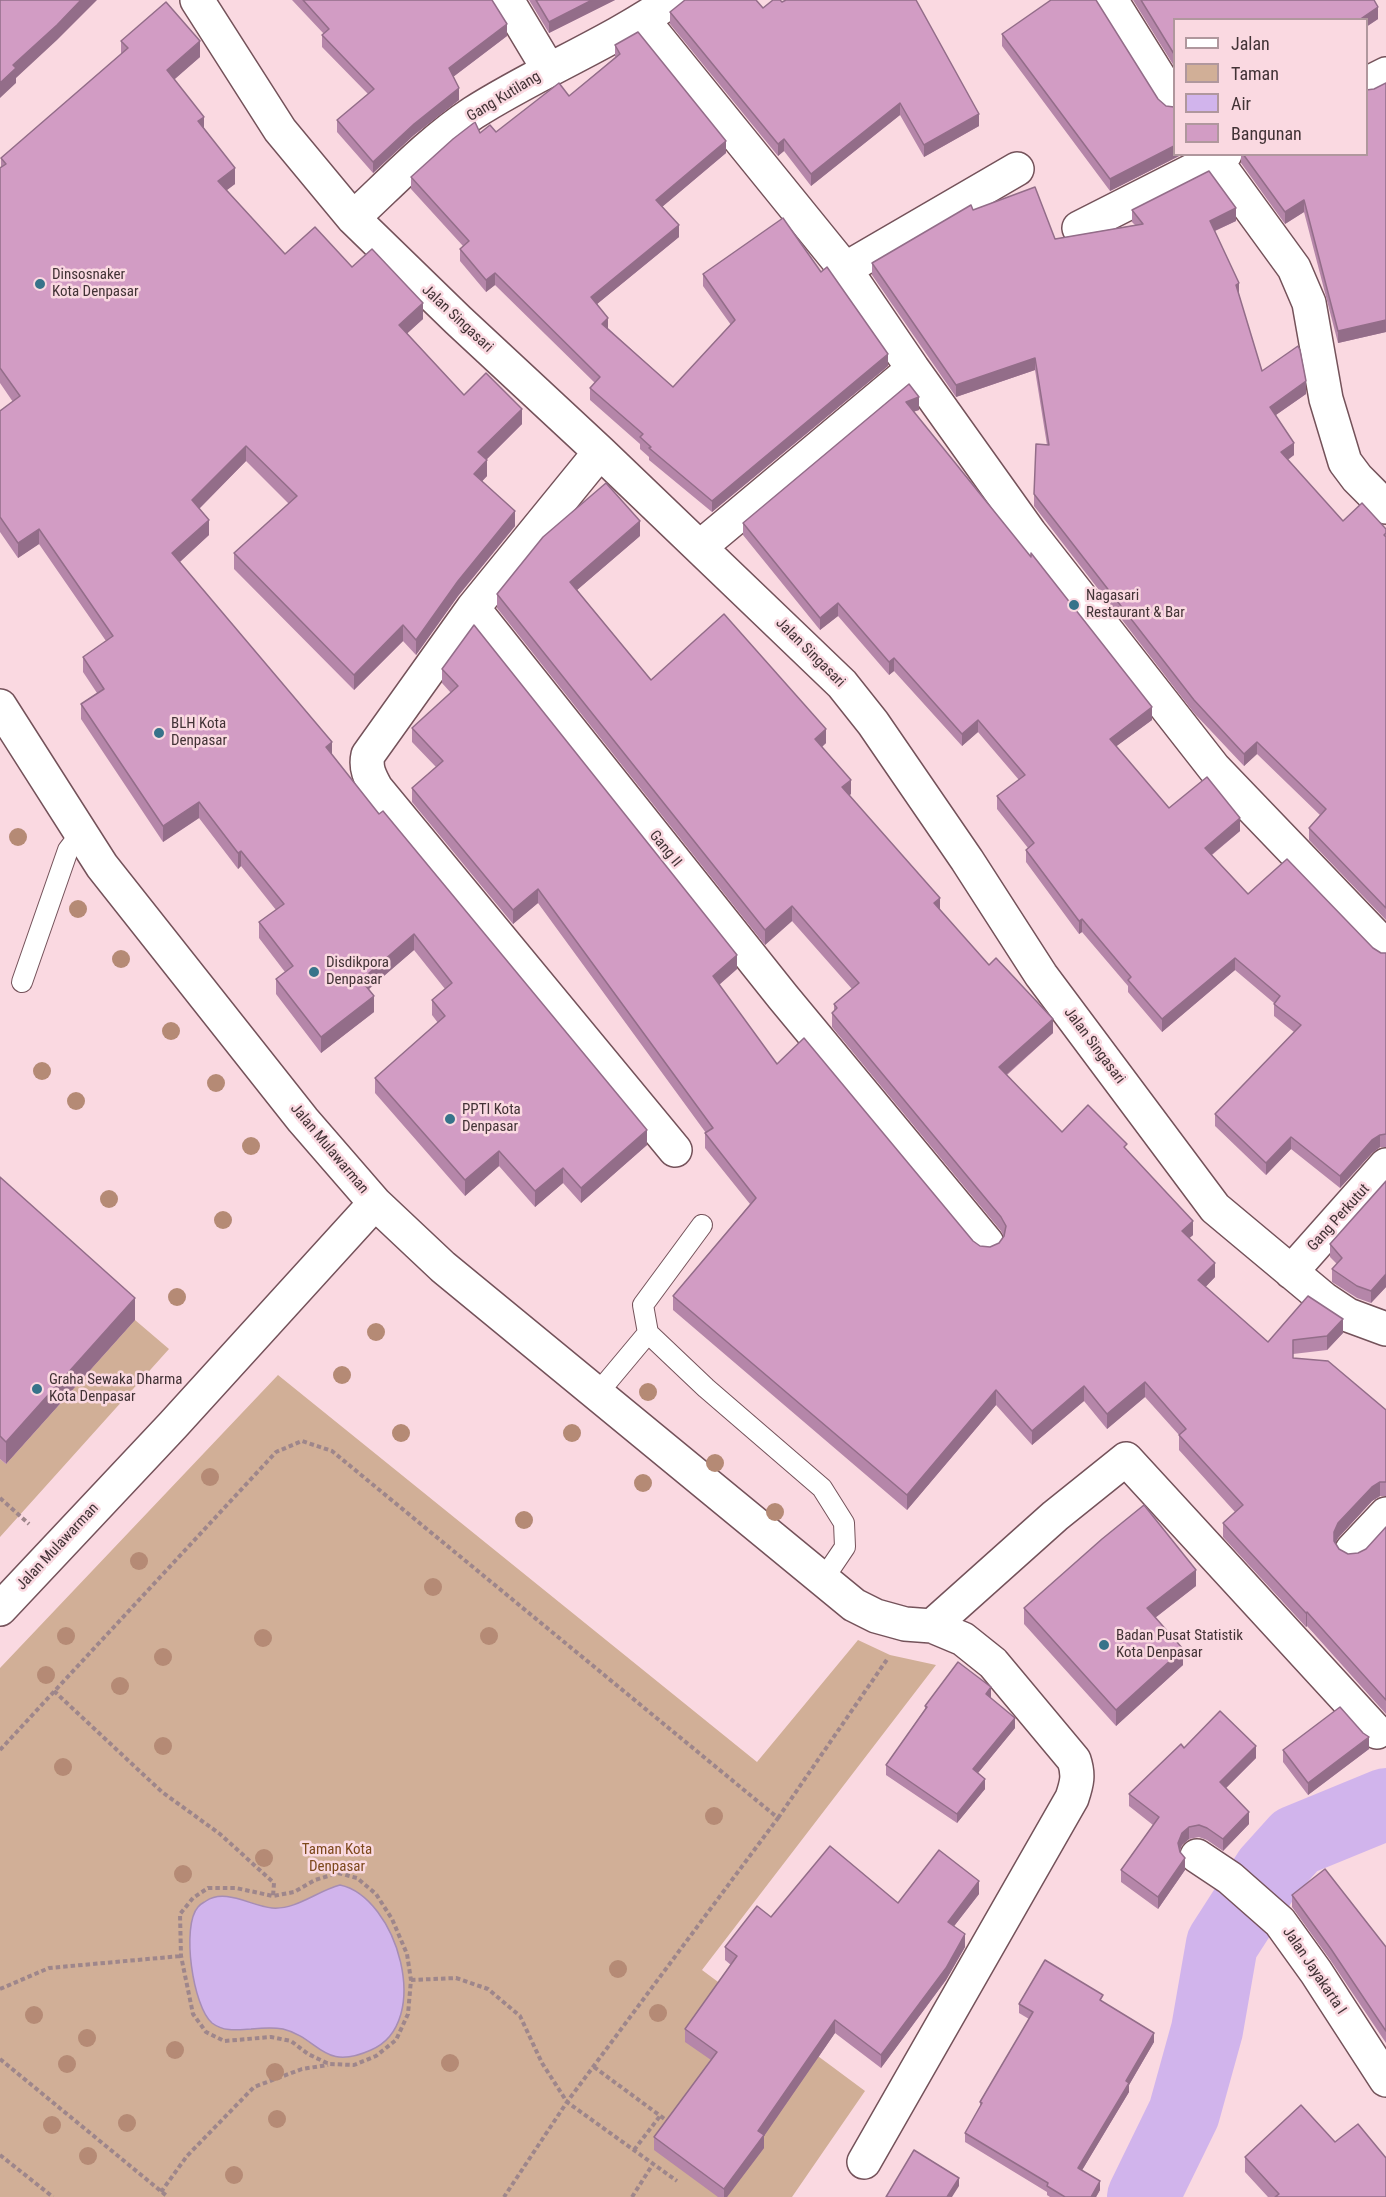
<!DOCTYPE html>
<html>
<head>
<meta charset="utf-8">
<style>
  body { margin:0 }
  #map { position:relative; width:1386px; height:2197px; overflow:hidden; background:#fad9e1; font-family:"Roboto Condensed",sans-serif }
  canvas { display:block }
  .legend { position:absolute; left:1173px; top:18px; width:195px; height:138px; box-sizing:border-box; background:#fad9e1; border:2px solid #b0979d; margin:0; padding:8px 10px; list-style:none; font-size:18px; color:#423336 }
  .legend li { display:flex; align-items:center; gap:12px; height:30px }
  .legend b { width:30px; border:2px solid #b0979d }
</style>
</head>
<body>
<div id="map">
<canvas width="1386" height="2197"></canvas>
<ul class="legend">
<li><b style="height:8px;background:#fff"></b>Jalan</li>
<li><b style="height:16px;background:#d1af97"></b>Taman</li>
<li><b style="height:16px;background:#d1b4ec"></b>Air</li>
<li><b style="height:16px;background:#d29cc4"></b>Bangunan</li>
</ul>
</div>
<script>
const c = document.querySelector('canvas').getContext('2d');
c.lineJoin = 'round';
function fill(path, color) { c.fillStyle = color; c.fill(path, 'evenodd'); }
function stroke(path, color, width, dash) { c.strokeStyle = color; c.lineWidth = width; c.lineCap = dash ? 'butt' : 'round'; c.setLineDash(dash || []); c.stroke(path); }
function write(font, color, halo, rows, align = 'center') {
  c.font = font + ' "Roboto Condensed",sans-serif'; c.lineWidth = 5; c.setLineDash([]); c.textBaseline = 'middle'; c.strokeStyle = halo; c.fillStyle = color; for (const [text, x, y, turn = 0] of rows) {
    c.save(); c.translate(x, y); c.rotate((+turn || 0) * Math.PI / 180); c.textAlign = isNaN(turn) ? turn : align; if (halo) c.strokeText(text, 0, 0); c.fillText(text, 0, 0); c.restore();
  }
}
fill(new Path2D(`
  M135 1320 169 1349 0 1537V1459L6 1464Z
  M278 1375 757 1762 858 1640 890 1655 936 1665 702 1970 865 2091 792 2197H0V1668Z`), '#d1af97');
const water = new Path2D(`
  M340 1885C397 1897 434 2023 371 2050 322 2072 320 2038 283 2029 273 2027 261 2028 251 2029 237 2030 224 2032 212 2023 193 2007 181 1926 198 1907 200 1904 203 1903 206 1901 225 1888 251 1906 272 1908 296 1910 317 1891 340 1885Z`);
fill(water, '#d1b4ec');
stroke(water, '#a68db5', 1.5);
stroke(new Path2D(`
  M1143 2197 1184 2113 1207 2030 1222 1944 1269 1871 1296 1841 1386 1804`), '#d1b4ec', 72);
const service = new Path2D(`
  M22 982 68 850 81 833
  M702 1225 643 1305 648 1333 706 1388 822 1488 844 1523 845 1547 822 1581
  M597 1394 648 1333`);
const minor = new Path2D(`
  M197 0 280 130 353 218 458 320 600 452 842 684 873 723 967 860 1041 975 1215 1208 1324 1299 1348 1315 1386 1329
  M507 0 549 70
  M1111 0 1174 101
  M643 20 845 269 913 369 1030 533 1214 768 1386 947
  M1366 84 1386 74
  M1211 154 1294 268 1309 303 1326 399 1345 462 1357 478 1386 507
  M353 218C391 183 429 142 473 113 537 72 609 44 672 0
  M1079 228 1225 154
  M845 269 1017 169
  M600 452 473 608 783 997 987 1243
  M700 547 913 369
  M473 608 368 755C365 768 370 777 376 788L675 1150
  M0 706 102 866 303 1120 375 1203 443 1267 854 1605 876 1616 905 1624 932 1626 963 1639 993 1663 1074 1760C1079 1775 1077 1783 1072 1798L864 2162
  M1291 1272 1386 1165
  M1352 1550 1386 1514
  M0 1609 173 1425 375 1203
  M932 1626 1055 1516 1126 1459 1377 1732
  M1197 1856 1230 1878 1280 1922 1316 1972 1386 2080`);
stroke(service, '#74525a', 22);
stroke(minor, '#74525a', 36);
stroke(new Path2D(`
  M0 1498 29 1524
  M54 1691 162 1792 220 1834 274 1883 273 1896
  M0 1750 276 1452 302 1441 332 1451 778 1818 567 2102 504 2197
  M778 1818 888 1658
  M338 1873 357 1878 376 1894 392 1919 407 1954 411 1980 408 2014 396 2040 376 2056 354 2065 329 2064 308 2054 291 2041 271 2037 224 2041 206 2032 193 2014 181 1956 180 1914 193 1898 208 1888H236L273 1896 294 1892 315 1880Z
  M411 1980 456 1978 488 1989 520 2016 542 2063 567 2102 677 2181
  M0 1989 49 1968 181 1956
  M0 2059 168 2197
  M594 2067 670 2123
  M634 2150 660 2116
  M0 2155 53 2197
  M161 2192 187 2156 254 2087 302 2069 328 2065
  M632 2197 653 2164`), '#9e868b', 4, [4.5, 3]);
stroke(service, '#fff', 20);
stroke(minor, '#fff', 33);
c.fillStyle = '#b58a75';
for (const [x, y] of [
  [18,837],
  [78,909],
  [121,959],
  [171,1031],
  [42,1071],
  [216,1083],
  [76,1101],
  [251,1146],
  [109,1199],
  [223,1220],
  [177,1297],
  [376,1332],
  [342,1375],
  [648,1392],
  [401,1433],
  [572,1433],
  [715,1463],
  [210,1477],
  [643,1483],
  [775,1512],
  [524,1520],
  [139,1561],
  [433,1587],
  [66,1636],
  [489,1636],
  [263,1638],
  [163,1657],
  [46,1675],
  [120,1686],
  [163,1746],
  [63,1767],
  [714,1816],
  [264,1858],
  [183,1874],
  [618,1969],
  [658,2013],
  [34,2015],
  [87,2038],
  [175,2050],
  [450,2063],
  [67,2064],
  [275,2072],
  [277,2119],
  [127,2123],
  [52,2125],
  [88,2156],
  [234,2175]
]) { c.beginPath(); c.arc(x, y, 9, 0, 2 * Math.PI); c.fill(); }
fill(new Path2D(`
  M292 0H492L507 36 453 77 459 100 414 135 373 173 337 132V120L368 94 322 47V35L324 34Z
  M529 0H615L549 33Z
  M1133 0H1374L1378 19 1366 27V20H1174V66Z
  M782 2 979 126 924 157 900 115 811 186 784 151 778 156 670 24V12L763 8Z
  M1002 34 1174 154H1183L1110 191 1002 46Z
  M121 41 200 57 174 79 204 128 235 184 226 190 285 254 352 267 423 319 407 333 464 395 522 424 486 460 487 476 482 481 515 526 458 596 416 655 403 641 354 690 234 569V553L289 504 246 461 199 509 209 535 180 562 379 814 647 1145 581 1203 563 1183 535 1207 499 1166 465 1196 375 1093V1078L438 1023 432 1015V1000L445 989 414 950 368 989 374 1012 321 1053 276 994V979L285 972 259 938V922L276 910 241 866 238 869 199 818 163 842 81 719V704L97 693 83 672V657L106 641 39 544 18 558 0 532V411L13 402 0 383V168L1 167V158L121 54Z
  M615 45 726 153 662 207 679 237 597 304 608 328 673 387 731 325 703 286V274L888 366 712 512 649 460V457L640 449V444L590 400V388L595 383 495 285 486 292 460 261V249L463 246 411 189V177L480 133 496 132 569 96 615 57Z
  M1386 83V332L1338 343 1304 212 1285 224 1241 163V154H1366L1374 89Z
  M973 210 1055 239 1135 225 1132 222V210L1236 221 1215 231 1239 295 1262 371 1306 394 1276 415 1294 455 1288 460 1343 521 1386 529V920L1309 840V828L1320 815 1257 754 1244 766 1194 713 1034 506V494L1047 445 1035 370 956 397 872 275V263Z
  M909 384 919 410 913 412 1152 720 1116 746 1169 808 1240 831 1212 855 1248 894 1373 948 1381 953H1386V1147H1380L1372 1153 1340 1188 1291 1149 1266 1175 1215 1126V1114L1294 1032 1274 1016V1003L1235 970 1162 1032 1128 992V986L1082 932 1079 934 1026 862V850L1028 848 997 809V796L1019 780 978 732 962 746 894 671 889 675 838 616 820 630 743 535V523Z
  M640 536 577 590 651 680 826 743 822 747 851 794 849 795 940 910 989 965 1053 1033 1007 1075 1062 1132 1127 1151 1193 1235 1189 1238 1215 1277 1205 1287 1268 1342 1343 1333 1327 1350 1293 1354V1358L1386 1410V1496H1380L1372 1501 1338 1538 1335 1543 1339 1549 1348 1554 1358 1553 1366 1549 1386 1527V1714L1307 1626 1306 1627 1223 1537V1523L1235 1512 1179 1450V1435L1145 1397 1107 1429 1084 1401 1032 1445 996 1405 907 1510 673 1310V1296L750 1204 705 1148V1133H706L538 903 513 924 412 802V788L436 767 412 742V728L451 693 442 683V669L737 969 719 985 777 1064 973 1241 980 1246 990 1247 999 1243 1004 1237 1001 1231 832 1027V1013L834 1012V1004L852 989 792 921 765 945 497 608V594Z
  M0 1177 135 1320 6 1464 0 1459Z
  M1386 1181V1287L1371 1303 1357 1298 1332 1282V1269L1337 1264 1330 1257V1244Z
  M1196 1586 1155 1618 1183 1665 1116 1726 1024 1624V1608Z
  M990 1697 1015 1728 978 1773 985 1789 957 1823 886 1775V1765L925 1709V1706L991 1697Z
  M1184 1748 1256 1758 1226 1788 1249 1824 1223 1851 1207 1840 1199 1837 1189 1839 1182 1845 1180 1851 1185 1870 1158 1909 1121 1882V1870L1153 1825 1129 1806V1794Z
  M1369 1749 1308 1795 1283 1762V1750Z
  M979 1894 954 1926 965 1947 946 1980 881 2068 835 2033 764 2136V2148L727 2197H718L654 2150V2137L711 2060 685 2042V2029L731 1965 725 1960V1947L771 1917Z
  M1292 1895 1386 1947V2043L1331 1961 1292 1907Z
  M1103 2002 1154 2042 1129 2085V2092L1082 2170 1100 2190 1096 2197H1050L1047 2195V2192L965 2142V2133L980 2108V2102L1029 2019 1019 2013V2004Z
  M1335 2142 1386 2197H1268L1245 2172V2157Z`), '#b586a9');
fill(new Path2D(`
  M81 0H97L57 40 16 78V83L0 98V83L13 65Z
  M592 0H615L549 33V22Z
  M1378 7V19L1366 27V20H1359Z
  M507 24V36L449 80V68Z
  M200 41V57L167 86V70Z
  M459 88V100L414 135 373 173V162L414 124Z
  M900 103V115L811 186V174Z
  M979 114V126L924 157V145Z
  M204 117V132L198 121Z
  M784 139V151L778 156V144Z
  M726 141V153L656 212V200Z
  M1174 146V154H1183L1110 191V179Z
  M235 168V184L218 197V181Z
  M1304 200V212L1285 224V212Z
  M1236 208V221L1210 233V221Z
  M679 225V237L591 309V297Z
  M495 273V285L486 292V280Z
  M1239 283V296L1236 285Z
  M423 303V319L399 341V325Z
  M608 318V330L602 324Z
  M1386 320V332L1338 343V331Z
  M888 354V366L712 512V501Z
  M1035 358V370L956 397V385Z
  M1306 381V394L1270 419V407Z
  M919 397V410L906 414V402Z
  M522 409V424L478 468V452Z
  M1294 443V455L1281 464V452Z
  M246 446V461L192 516V500Z
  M487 460V476L474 490V474Z
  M515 511V526L458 596 416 655V640L458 581Z
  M209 520V535L172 569V553Z
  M640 521V536L570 596V582Z
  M39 529V544L18 558V543Z
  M838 603V616L820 630V618Z
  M403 625V641L354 690V675Z
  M894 658V671L889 675V662Z
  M1152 707V720L1110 751V739Z
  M978 720V732L962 746V734Z
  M826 729V743L815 753V739Z
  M332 742V758L326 747Z
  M1257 742V754L1244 766V754Z
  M851 780V794L842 802V787Z
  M199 802V818L163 842V826Z
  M1240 818V831L1205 860V848Z
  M241 851V866L238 869V853Z
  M538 889V903L513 924V910Z
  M940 898V912L934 903Z
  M792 906V921L765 945V930Z
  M1082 919V932L1079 934V921Z
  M414 934V950L361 996V980Z
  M737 955V969L713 990V976Z
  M1235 958V970L1162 1032V1019Z
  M374 996V1012L321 1053V1037Z
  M1053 1019V1033L999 1081V1067Z
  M647 1130V1145L581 1203V1188Z
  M1380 1135V1147L1372 1153 1340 1188V1176L1372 1140Z
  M1291 1137V1149L1266 1175V1163Z
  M499 1151V1166L465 1196V1180Z
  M563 1168V1183L535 1207V1191Z
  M1193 1221V1235L1182 1245V1231Z
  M1215 1263V1277L1198 1295V1280Z
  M1386 1274V1287L1371 1303V1291Z
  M135 1298V1320L6 1464V1442Z
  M1343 1319V1333L1327 1350V1336Z
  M1145 1382V1397L1107 1429V1414Z
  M1084 1386V1401L1032 1445V1431Z
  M996 1390V1405L907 1510V1495Z
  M1380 1482V1496L1372 1501 1338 1538 1334 1546V1532L1338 1523 1372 1487Z
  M1196 1570V1586L1147 1624V1608Z
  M1307 1612V1626L1306 1627V1613Z
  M1183 1649V1665L1116 1726V1710Z
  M991 1687V1697L986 1703V1694Z
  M1015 1718V1728L973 1779V1769Z
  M1369 1737V1749L1308 1795V1783Z
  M1256 1746V1758L1220 1794V1782Z
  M985 1779V1789L957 1823V1814Z
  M1249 1812V1824L1223 1851V1839Z
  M1189 1827V1839L1182 1845 1178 1855V1843L1182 1833Z
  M1185 1858V1870L1158 1909V1897Z
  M979 1881V1894L948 1934V1922Z
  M965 1934V1947L946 1980 881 2068V2055Z
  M835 2020V2033L764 2136V2148L727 2197H724V2189L758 2131Z
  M1154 2033V2042L1129 2085V2092L1078 2177V2168L1126 2081Z
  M959 2178V2186L952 2197H947Z
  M1100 2181V2190L1096 2197H1091Z`), '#936d89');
const building = new Path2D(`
  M0 0H81L57 25 13 65 16 68 0 83Z
  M303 0H492L507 24 449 68 459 88 414 124 373 162 337 120 374 89 322 35 329 29Z
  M536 0H592L549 22Z
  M685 0H756L763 8 773 0H780L782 2 786 0H916L979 114 924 145 900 103 811 174 784 139 778 144 670 12Z
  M1051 0H1096L1158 99 1166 106 1174 107V146L1110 179 1002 34Z
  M1141 0H1374L1378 7 1359 20H1174V54Z
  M166 2 200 41 167 70 204 117 198 121 235 168 218 181 285 254 315 227 352 267 372 249 423 303 399 325 464 395 486 373 522 409 478 452 487 460 474 474 515 511 458 581 416 640 403 625 354 675 234 553 297 496 246 446 192 500 209 520 172 553 332 742 326 747 379 814 383 811 647 1130 581 1188 563 1168 535 1191 499 1151 465 1180 375 1078 445 1016 432 1000 452 983 414 934 361 980 374 996 321 1037 276 979 293 966 259 922 284 904 241 851 238 853 199 802 163 826 81 704 104 689 83 657 113 636 39 529 18 543 0 517V411L20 396 0 368V168L6 164 1 158 128 48 121 41Z
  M638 32 726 141 656 200 679 225 591 297 608 318 602 324 673 387 735 320 703 274 783 218 821 272 827 267 888 354 712 501 649 448 651 447 640 437 643 434 590 388 600 377 495 273 486 280 460 249 469 241 411 177 453 139 475 122 480 133 490 125 496 132 559 83 569 96 620 54 615 45Z
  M1386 83V320L1338 331 1304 200 1285 212 1243 154H1366V90L1374 89Z
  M1209 171 1236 208 1210 221 1239 283 1236 285 1262 371 1298 346 1300 350 1306 381 1270 407 1294 443 1281 452 1343 521 1362 503 1386 529V533L1384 535 1386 537V908L1309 828 1326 809 1257 742 1244 754 1194 700 1034 494 1036 444 1049 445 1035 358 956 385 872 263 971 205 973 210 1035 187 1055 239 1143 224 1132 210Z
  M909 384 919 397 906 402 1031 557V553L1152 707 1110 739 1169 808 1207 777 1240 818 1205 848 1248 894 1287 859 1373 948 1381 953H1386V1134L1380 1135 1372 1140 1340 1176 1291 1137 1266 1163 1215 1114 1301 1025 1274 1004 1280 996 1235 958 1162 1019 1128 980 1131 977 1082 919 1079 921 1026 850 1034 843 997 796 1025 775 978 720 962 734 894 658 889 662 838 603 820 618 743 523Z
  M606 483 640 521 570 582 651 680 724 614 826 729 815 739 851 780 842 787 940 898 934 903 989 965 996 958 1053 1019 999 1067 1062 1132 1088 1105 1127 1144 1124 1147 1193 1221 1182 1231 1215 1263 1198 1280 1268 1342 1308 1296 1343 1319 1327 1336 1293 1340V1358L1328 1361 1386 1410V1482H1380L1372 1487 1338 1523 1334 1532V1541L1339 1549 1348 1554 1358 1553 1366 1549 1386 1527V1700L1307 1612 1306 1613 1223 1523 1243 1505 1179 1435 1186 1429 1145 1382 1107 1414 1084 1386 1032 1431 996 1390 907 1495 673 1296 756 1198 705 1133 713 1128 538 889 513 910 412 788 443 761 412 728 458 686 442 669 474 625 737 955 713 976 777 1064 804 1038 973 1241 980 1246 990 1247 999 1243 1004 1236 1006 1226 1001 1217 832 1013 837 1008 834 1004 859 983 792 906 765 930 497 594 543 537Z
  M0 1177 135 1298 6 1442 0 1436Z
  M1386 1181V1274L1371 1291 1357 1286 1332 1269 1342 1258 1330 1244Z
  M1144 1505 1196 1570 1147 1608 1183 1649 1116 1710 1024 1608 1102 1539Z
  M958 1662 991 1687 986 1694 1015 1718 973 1769 985 1779 957 1814 886 1765 927 1707 925 1706Z
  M1340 1707 1363 1733 1369 1737 1308 1783 1283 1750Z
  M1220 1711 1256 1746 1220 1782 1249 1812 1223 1839 1207 1828 1199 1825 1189 1827 1182 1833 1178 1843 1180 1852 1185 1858 1158 1897 1121 1870 1159 1817 1129 1794 1181 1744 1184 1748Z
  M830 1846 898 1903 939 1850 979 1881 948 1922 965 1934 946 1968 881 2055 835 2020 758 2131 764 2135 724 2189 654 2137 717 2052 685 2029 737 1956 725 1947 757 1906 771 1917Z
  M1325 1869 1386 1947V2031L1331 1949 1292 1895Z
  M1045 1960 1103 1995 1100 2000 1154 2033 1126 2081 1129 2083 1078 2168 1100 2181 1091 2197H1065L1047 2186 1048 2183 965 2133 982 2103 980 2102 1033 2012 1019 2004Z
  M1301 2105 1335 2142 1358 2124 1386 2158V2197H1275L1279 2194 1245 2157Z
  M914 2150 959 2178 947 2197H886Z`);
fill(building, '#d29cc4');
stroke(building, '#936d89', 1.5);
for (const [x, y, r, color] of [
  [40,284,6,"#37738a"],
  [1074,605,6,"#37738a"],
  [159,733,6,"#37738a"],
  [314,972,6,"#37738a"],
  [450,1119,6,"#37738a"],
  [37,1389,6,"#37738a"],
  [1104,1645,6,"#37738a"]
]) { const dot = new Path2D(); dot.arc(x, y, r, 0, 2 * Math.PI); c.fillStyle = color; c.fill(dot); stroke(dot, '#fad9e1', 2); }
write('15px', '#423336', '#fad9e1', [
  ["Gang Kutilang",504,97,-31],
  ["Jalan Singasari",457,319,43],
  ["Jalan Singasari",810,653,45],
  ["Gang II",665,849,51],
  ["Jalan Singasari",1094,1046,53],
  ["Jalan Mulawarman",329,1149,50],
  ["Gang Perkutut",1339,1218,-48],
  ["Jalan Mulawarman",58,1547,-47],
  ["Jalan Jayakarta I",1314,1971,56]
]);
write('15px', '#423336', '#fad9e1', [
  ["Dinsosnaker",52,275],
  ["Kota Denpasar",52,292],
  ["Nagasari",1086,596],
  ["Restaurant & Bar",1086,613],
  ["BLH Kota",171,724],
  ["Denpasar",171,741],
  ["Disdikpora",326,963],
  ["Denpasar",326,980],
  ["PPTI Kota",462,1110],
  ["Denpasar",462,1127],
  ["Graha Sewaka Dharma",49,1380],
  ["Kota Denpasar",49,1397],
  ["Badan Pusat Statistik",1116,1636],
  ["Kota Denpasar",1116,1653]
], 'left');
write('15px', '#7d491d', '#fad9e1', [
  ["Taman Kota",337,1850],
  ["Denpasar",337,1867]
]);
</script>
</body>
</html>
